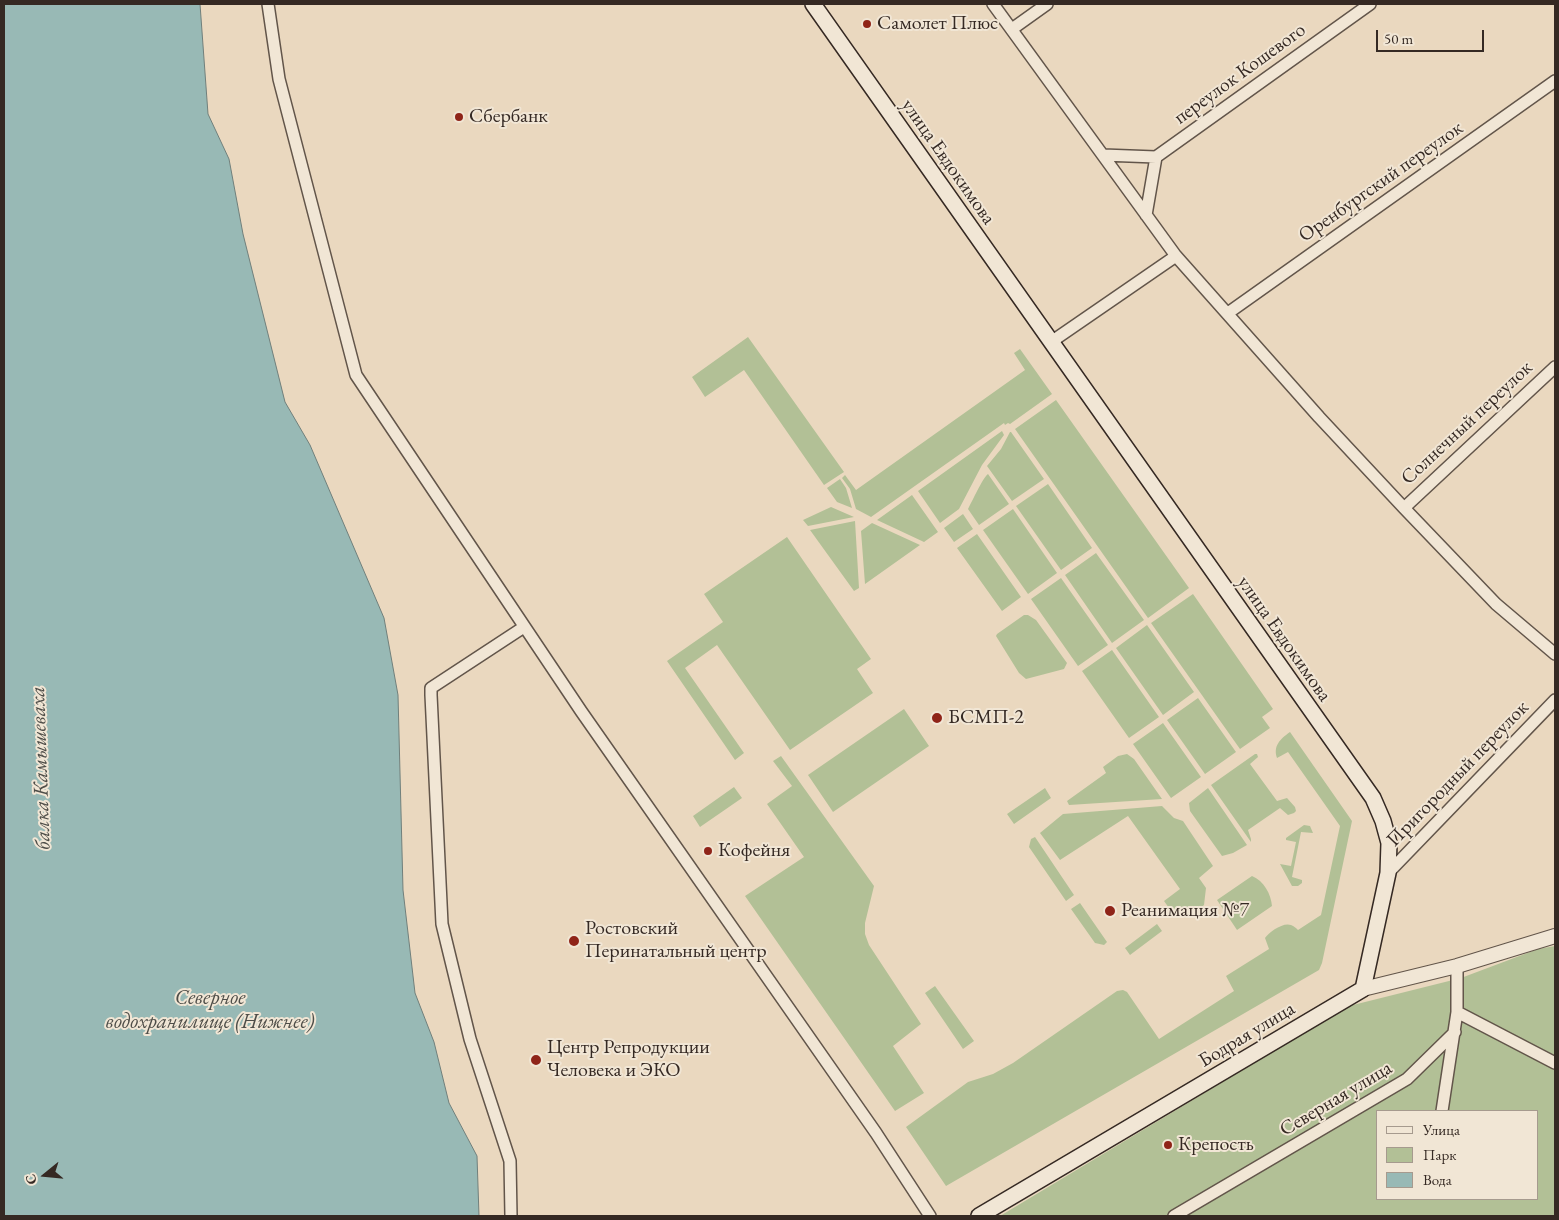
<!DOCTYPE html>
<html>
<head>
<meta charset="utf-8">
<style>
  body { margin:0 }
  #map { position:relative; width:1559px; height:1220px; overflow:hidden; background:#ead8bf; font-family:"EB Garamond",serif }
  canvas { display:block }
  .frame { position:absolute; inset:0; border:5px solid #352923; pointer-events:none }
  .legend { position:absolute; left:1376px; top:1110px; width:162px; height:90px; box-sizing:border-box; background:#f1e6d5; border:1px solid #a69a8e; margin:0; padding:6px 9px; list-style:none; font-size:15px; color:#352923 }
  .legend li { display:flex; align-items:center; gap:10px; height:25px }
  .legend b { width:25px; border:1px solid #a69a8e }
  .north { position:absolute; left:20px; top:1150px; width:50px; height:50px; -webkit-text-stroke:4px #f1e6d5; paint-order:stroke; rotate:253deg; font-size:14px; font-weight:700; line-height:20px; text-align:center; color:#352923 }
  .north::after { content:''; display:block; margin:auto; width:18px; height:22px; background:#352923; clip-path:polygon(50% 0,100% 100%,50% 72%,0 100%) }
  .scale { position:absolute; left:1376px; top:30px; width:108px; height:22px; box-sizing:border-box; border:2px solid #352923; border-top:0; padding-left:6px; font-size:15px; line-height:18px; white-space:nowrap; color:#352923; -webkit-text-stroke:4px #f1e6d5; paint-order:stroke }
</style>
</head>
<body>
<div id="map">
<canvas width="1559" height="1220"></canvas>
<div class="frame"></div>
<ul class="legend">
<li><b style="height:6px;background:#f1e6d5"></b>Улица</li>
<li><b style="height:14px;background:#b2c096"></b>Парк</li>
<li><b style="height:14px;background:#98b9b5"></b>Вода</li>
</ul>
<div class="north">С</div>
<div class="scale">50 m</div>
</div>
<script>
const c = document.querySelector('canvas').getContext('2d');
c.lineJoin = 'round';
function fill(path, color) { c.fillStyle = color; c.fill(path, 'evenodd'); }
function stroke(path, color, width, dash) { c.strokeStyle = color; c.lineWidth = width; c.lineCap = dash ? 'butt' : 'round'; c.setLineDash(dash || []); c.stroke(path); }
function write(font, color, halo, rows, align = 'center') {
  c.font = font + ' "EB Garamond",serif'; c.lineWidth = 4; c.setLineDash([]); c.textBaseline = 'middle'; c.strokeStyle = halo; c.fillStyle = color; for (const [text, x, y, turn = 0] of rows) {
    c.save(); c.translate(x, y); c.rotate((+turn || 0) * Math.PI / 180); c.textAlign = isNaN(turn) ? turn : align; if (halo) c.strokeText(text, 0, 0); c.fillText(text, 0, 0); c.restore();
  }
}
fill(new Path2D(`
  M748 337 844 472 824 485 744 370 705 397 692 377Z
  M1020 349 1052 394 1010 424 1008 423 1005 425 1004 423 871 517 856 509 850 489 842 478 845 475 856 490 1025 370 1014 353Z
  M1056 400 1189 588 1148 618 1015 429Z
  M1002 431 1004 435 982 465 959 509 940 523 918 491Z
  M1010 432H1011L1044 479 1012 501 987 466 1001 449Z
  M988 474 1009 504 979 525 968 509C973 500 982 479 988 474Z
  M840 479 846 488 852 508 837 502 827 488Z
  M1048 484 1092 548 1061 570 1016 506Z
  M912 495 938 532 924 542 877 520Z
  M831 507 854 517 808 526 803 520Z
  M1013 509 1057 573 1028 594 983 530Z
  M963 514 973 529 954 542 944 528Z
  M855 521 859 588 854 591 810 530Z
  M872 523 920 545 865 584 861 531Z
  M977 534 1021 597 1002 611 957 548Z
  M787 537 871 659 857 669 873 693 790 750 717 645 685 668 744 753 735 760 667 661 723 622 704 594Z
  M1096 553 1144 620 1112 643 1065 575Z
  M1061 578 1108 645 1078 666 1031 599Z
  M1193 594 1273 709 1262 717 1270 728 1240 749 1151 623Z
  M1024 615H1028L1036 620 1067 663 1064 669 1026 679 1019 673 996 636 997 634Z
  M1147 625 1194 692 1163 715 1116 648Z
  M1112 650 1159 717 1129 738 1082 671Z
  M1198 698 1236 752 1205 774 1167 720Z
  M904 709 929 746 833 812 808 775Z
  M1163 723 1201 777 1171 798 1133 744Z
  M1290 732 1352 821 1322 963 1319 970 946 1186 906 1127 968 1082 993 1074 1013 1063 1117 991 1123 990 1127 992 1159 1039 1234 991 1226 976 1269 949 1265 938C1269 932 1283 922 1291 925 1294 926 1296 928 1298 930L1321 915 1340 826 1288 752 1277 758C1273 746 1280 739 1290 732Z
  M1127 754 1134 759 1162 799 1069 805 1067 801 1106 773 1103 767 1118 756Z
  M1255 754H1257L1258 757 1250 764 1277 801 1287 798 1295 807 1296 811 1294 813 1288 815 1280 808 1248 830 1251 839V842L1211 785Z
  M781 756 874 886 865 923V934L869 945 921 1024 893 1046 924 1093 895 1111 745 896 804 857 767 804 792 786 773 761Z
  M734 787 742 798 700 827 693 816Z
  M1045 788 1051 798 1014 824 1007 814Z
  M1208 788 1247 845 1233 853 1222 856 1190 811 1189 803Z
  M1162 806 1174 818 1183 821 1213 866 1199 878 1206 888 1204 905 1198 910 1182 916 1169 908 1164 901 1180 889 1128 816 1060 860 1040 833 1063 814Z
  M1304 825 1310 826 1313 833 1301 832 1292 877 1302 880V883L1298 886H1292L1280 864 1291 866 1296 842 1286 840V838Z
  M1035 837 1074 895 1066 901 1029 847 1031 839Z
  M1252 876C1264 881 1271 894 1272 906L1237 930 1217 900Z
  M1080 903 1107 942 1104 945 1095 943 1071 909Z
  M1157 924 1162 931 1130 955 1125 948Z
  M1555 946V1216H1000L1349 1006 1461 978 1538 949ZM1378 1111H1538V1199H1378Z
  M935 986 974 1041 963 1049 925 993Z`), '#b2c096');
const water = new Path2D(`
  M4 4H200L208 114 229 159 243 234 285 402 310 445 384 618 398 695 403 890 415 993 434 1042 449 1103 477 1156 479 1216H4Z`);
fill(water, '#98b9b5');
stroke(water, '#707f7b', 1);
const minor = new Path2D(`
  M268 4 279 79 356 375 581 711 876 1133 930 1216
  M993 4 1176 256 1319 417 1404 508 1496 604 1555 654
  M1012 29 1047 4
  M1103 155 1156 157 1146 215
  M1156 157 1370 4
  M1228 313 1555 81
  M1051 342 1176 256
  M1404 508 1555 367
  M1388 873 1555 700
  M1457 1012 1555 1063
  M1442 1111 1457 1012V966
  M511 1216 510 1161 470 1039 442 924 431 695V688L524 627
  M1174 1216 1407 1079 1455 1032`);
const tertiary = new Path2D(`
  M1363 989 1457 966 1555 936`);
const secondary = new Path2D(`
  M813 4 1373 798 1383 821 1389 843 1388 873 1363 989 979 1216`);
stroke(minor, '#62554a', 14);
stroke(tertiary, '#62554a', 16);
stroke(secondary, '#352923', 18);
stroke(minor, '#f1e6d5', 11);
stroke(tertiary, '#f1e6d5', 14);
stroke(secondary, '#f1e6d5', 15);
for (const [x, y, r, color] of [
  [867,24,5,"#8f2418"],
  [459,117,5,"#8f2418"],
  [937,718,6,"#8f2418"],
  [708,851,5,"#8f2418"],
  [1110,911,6,"#8f2418"],
  [574,941,6,"#8f2418"],
  [536,1060,6,"#8f2418"],
  [1168,1145,5,"#8f2418"]
]) { const dot = new Path2D(); dot.arc(x, y, r, 0, 2 * Math.PI); c.fillStyle = color; c.fill(dot); stroke(dot, '#f1e6d5', 2); }
write('20px', '#352923', '#f1e6d5', [
  ["Самолет Плюс",877,24],
  ["Сбербанк",469,117],
  ["БСМП-2",948,718],
  ["Кофейня",718,851],
  ["Реанимация №7",1121,911],
  ["Ростовский",585,929],
  ["Перинатальный центр",585,952],
  ["Центр Репродукции",547,1048],
  ["Человека и ЭКО",547,1071],
  ["Крепость",1178,1145]
], 'left');
write('20px', '#352923', '#f1e6d5', [
  ["переулок Кошевого",1240,74,-36],
  ["улица Евдокимова",948,162,55],
  ["Оренбургский переулок",1381,182,-35],
  ["Солнечный переулок",1467,423,-43],
  ["улица Евдокимова",1284,639,55],
  ["Пригородный переулок",1458,774,-46],
  ["Бодрая улица",1247,1035,-31],
  ["Северная улица",1336,1099,-31]
]);
write('italic 21px', '#4e4d48', '#f1e6d5', [
  ["балка Камышеваха",41,768,-92],
  ["Северное",210,998],
  ["водохранилище (Нижнее)",210,1022]
]);
</script>
</body>
</html>
